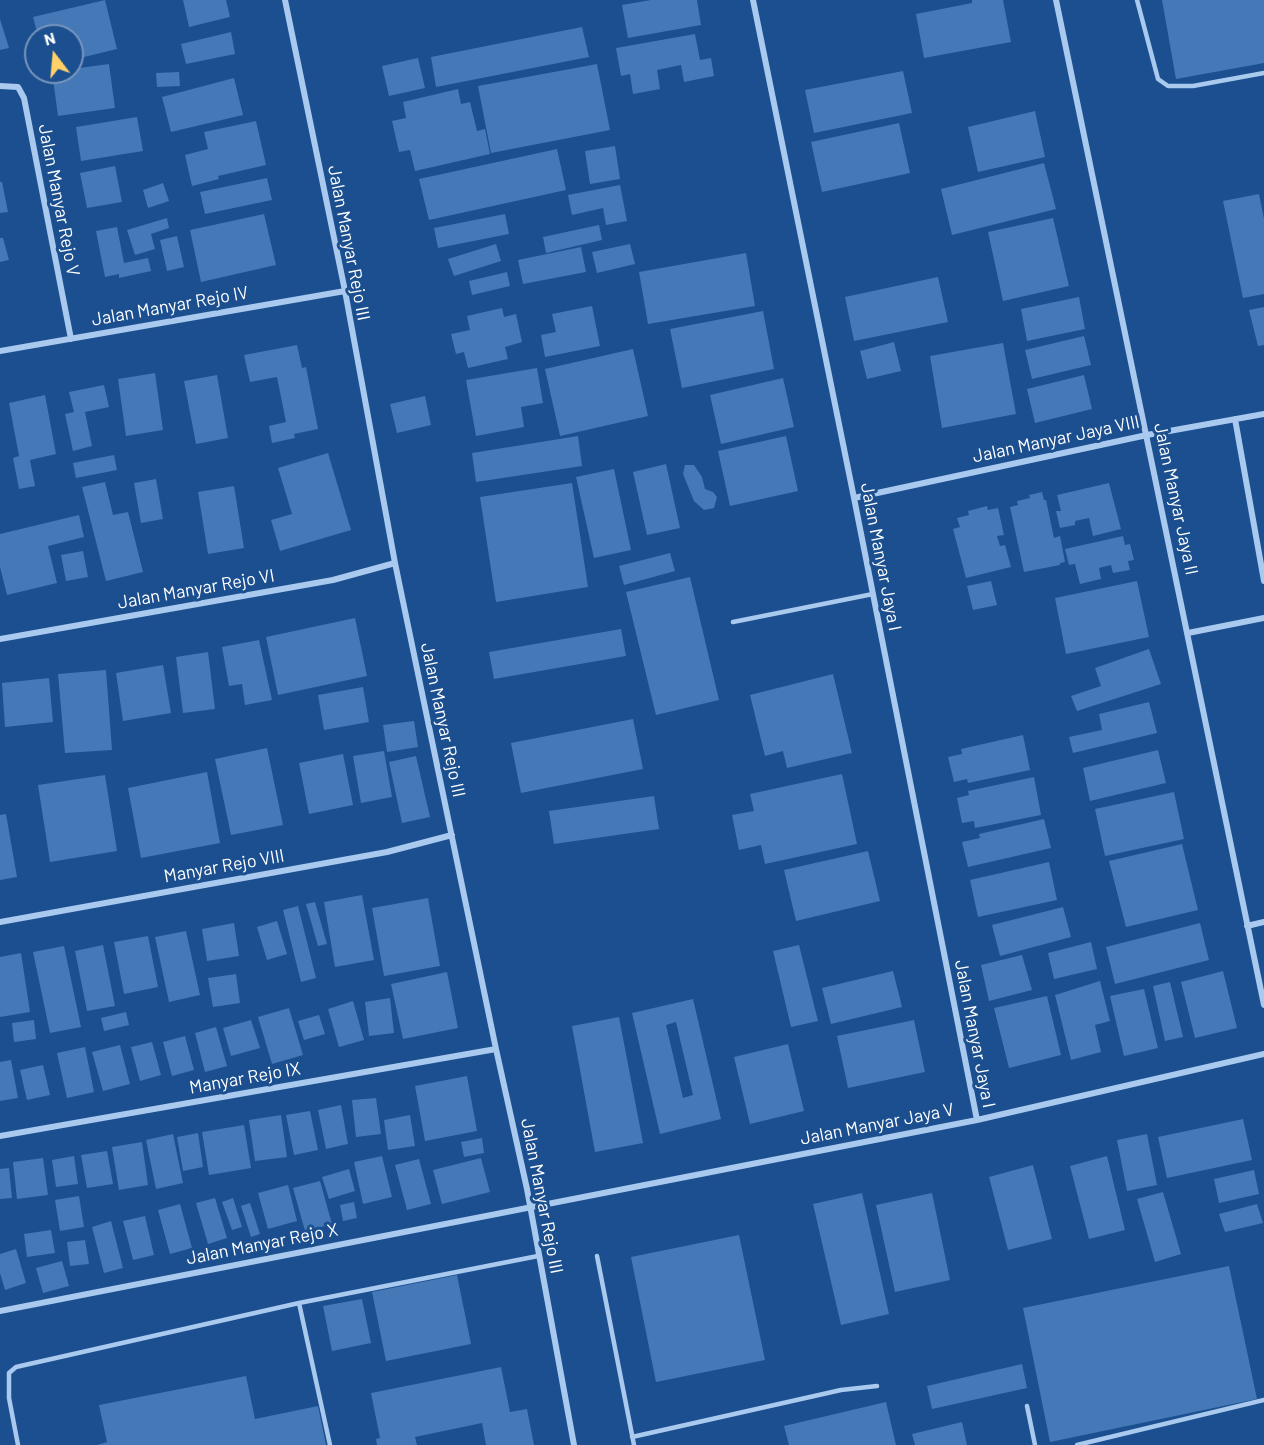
<!DOCTYPE html>
<html>
<head>
<meta charset="utf-8">
<style>
  body { margin:0 }
  #map { position:relative; width:1264px; height:1445px; overflow:hidden; background:#1b4f8f; font-family:Barlow,sans-serif }
  canvas { display:block }
  .north { position:absolute; left:24px; top:24px; width:60px; height:60px; box-sizing:border-box; background:#1b4f8f; border:2px solid #7695bc; border-radius:50%; rotate:344deg; font-size:16px; font-weight:700; line-height:24px; text-align:center; color:#fff }
  .north::after { content:''; display:block; margin:auto; width:21px; height:27px; background:#ffd166; clip-path:polygon(50% 0,100% 100%,50% 72%,0 100%) }
</style>
</head>
<body>
<div id="map">
<canvas width="1264" height="1445"></canvas>
<div class="north">N</div>
</div>
<script>
const c = document.querySelector('canvas').getContext('2d');
c.lineJoin = 'round';
function fill(path, color) { c.fillStyle = color; c.fill(path, 'evenodd'); }
function stroke(path, color, width, dash) { c.strokeStyle = color; c.lineWidth = width; c.lineCap = dash ? 'butt' : 'round'; c.setLineDash(dash || []); c.stroke(path); }
function write(font, color, halo, rows, align = 'center') {
  c.font = font + ' Barlow,sans-serif'; c.lineWidth = 6; c.setLineDash([]); c.textBaseline = 'middle'; c.strokeStyle = halo; c.fillStyle = color; for (const [text, x, y, turn = 0] of rows) {
    c.save(); c.translate(x, y); c.rotate((+turn || 0) * Math.PI / 180); c.textAlign = isNaN(turn) ? turn : align; if (halo) c.strokeText(text, 0, 0); c.fillText(text, 0, 0); c.restore();
  }
}
fill(new Path2D(`
  M105 0 117 49 72 60V36H38L33 17Z
  M183 0H226L230 17 189 27Z
  M651 0H697L701 25 628 38 622 5Z
  M972 0H1003L1011 42 924 58 916 14 972 3Z
  M1162 0H1264V63L1176 79Z
  M0 19 9 48 0 50Z
  M582 27 589 57 436 87 431 57Z
  M231 32 235 54 186 64 181 44Z
  M695 34 700 60 711 58 714 76 684 82 681 65 657 70 660 89 633 94 630 74 621 76 616 48Z
  M418 58 425 88 389 96 382 66Z
  M109 64 115 108 58 116 52 72H72V69Z
  M597 64 610 130 491 153 478 86Z
  M903 71 912 113 814 133 805 90Z
  M179 72 180 86 157 87 156 73Z
  M234 78 243 115 171 132 162 97Z
  M458 89 461 104 470 102 477 131 485 129 490 154 415 171 410 150 399 152 392 121 406 118 403 102Z
  M1035 111 1045 157 978 172 968 127Z
  M137 117 143 151 81 161 76 127Z
  M256 121 266 165 218 176 219 179 192 186 185 155 208 149 204 132Z
  M899 123 910 173 822 192 811 142Z
  M615 146 620 179 590 184 585 151Z
  M557 149 566 190 429 220 419 179Z
  M1044 163 1056 209 952 235 941 189Z
  M115 166 122 202 87 208 80 173Z
  M267 178 272 200 205 214 200 192Z
  M0 182H2L8 212 0 213Z
  M163 183 169 201 148 208 143 190Z
  M620 185 627 221 606 225 603 208 572 215 568 195Z
  M1259 194 1264 219V294L1243 298 1223 201Z
  M264 214 276 265 201 282 190 230Z
  M505 214 509 234 438 248 434 228Z
  M167 218 169 228 151 234 155 249 135 255 127 230Z
  M1053 218 1069 286 1003 301 988 232Z
  M599 225 602 240 546 253 543 237Z
  M117 227 124 263 148 258 151 271 119 278V274L105 277 96 231Z
  M177 236 184 267 167 271 160 240Z
  M0 238H3L9 260 0 262Z
  M496 244 501 261 454 276 448 259Z
  M630 244 635 264 597 273 592 252Z
  M581 247 586 272 523 284 518 260Z
  M746 253 755 306 648 324 639 272Z
  M507 272 510 286 472 295 469 281Z
  M938 277 948 322 854 341 845 297Z
  M1079 297 1085 329 1027 341 1021 309Z
  M592 306 600 346 545 357 541 335 556 332 552 314Z
  M1264 307V345L1258 346 1249 310Z
  M502 308 504 317 516 314 522 342 505 347 508 359 468 368 464 352 456 354 451 334 470 330 467 316Z
  M763 311 774 369 682 388 670 329Z
  M1084 336 1091 365 1032 379 1025 350Z
  M894 342 901 371 867 379 860 351Z
  M1003 343 1016 414 942 428 930 356Z
  M297 345 302 368 306 367 318 429 294 434 295 438 272 443 269 426 286 422 277 377 250 382 244 355Z
  M633 349 648 416 560 436 545 369Z
  M537 368 543 403 521 407 524 427 476 436 466 380Z
  M155 373 163 430 126 436 118 379Z
  M217 375 228 438 196 444 184 381Z
  M1084 375 1092 409 1035 423 1027 389Z
  M783 378 794 427 721 444 710 395Z
  M104 385 109 407 85 412 92 446 73 451 65 414 74 412 69 392Z
  M45 395 56 454 30 460 35 486 19 489 13 458 19 456 9 403Z
  M425 396 431 425 397 433 390 404Z
  M578 436 582 466 476 482 472 453Z
  M786 436 798 491 730 506 718 451Z
  M328 453 351 530 280 551 271 520 292 514 278 468Z
  M114 455 117 470 76 478 73 463Z
  M666 464 680 528 647 535 633 472Z
  M685 465H694L702 477 705 489 713 492 717 497 714 508 704 510 694 501 683 474Z
  M614 469 631 550 594 558 576 477Z
  M156 479 163 519 141 523 134 483Z
  M105 482 113 515 128 512 143 572 106 581 82 487Z
  M572 483 588 587 496 602 480 497Z
  M1109 483 1121 529 1093 536 1089 518 1075 521V525L1060 528 1056 511H1061L1057 495Z
  M234 486 244 548 208 554 198 492Z
  M1042 492 1044 500H1046L1054 538 1060 536 1065 562 1060 563V565L1024 572 1010 507 1018 505 1017 501 1030 498 1029 495Z
  M987 506 988 510 998 508 1004 535 997 536 1000 546 1005 545 1011 567 966 578 953 529 960 527 957 518 969 515 968 511Z
  M79 515 84 537 48 546 57 583 7 595 0 567V534Z
  M1123 536 1125 545 1130 544 1134 560 1128 561 1130 570 1113 573 1111 565 1099 568 1101 579 1080 584 1075 564 1069 565 1065 549Z
  M83 551 88 577 66 581 61 555Z
  M670 553 675 571 624 585 619 566Z
  M690 577 719 700 656 715 626 592Z
  M991 581 997 605 973 610 967 586Z
  M1137 581 1149 637 1066 654 1055 598Z
  M355 618 367 676 278 695 266 637Z
  M621 629 626 656 494 679 489 652Z
  M259 640 272 700 245 705 242 684 229 686 222 647Z
  M1149 649 1161 684 1077 711 1071 696 1101 686 1095 668Z
  M208 652 215 709 183 713 176 657Z
  M163 665 171 713 123 721 116 673Z
  M106 670 112 750 65 753 58 674Z
  M833 674 852 753 787 768 783 751 765 756 750 695Z
  M49 678 53 722 5 727 2 683Z
  M363 687 369 722 324 730 318 695Z
  M1149 702 1157 733 1073 753 1069 737 1102 730 1099 714Z
  M633 719 643 769 521 793 511 743Z
  M414 721 418 747 387 752 383 725Z
  M1023 735 1030 770 968 783 967 779 954 782 948 757 962 754 961 749Z
  M267 748 283 825 231 835 215 759Z
  M1158 750 1166 783 1090 801 1083 768Z
  M384 751 392 797 361 803 353 756Z
  M343 754 353 805 309 814 299 763Z
  M416 756 430 817 402 823 389 762Z
  M207 772 220 843 141 858 128 788Z
  M842 774 857 844 765 864 761 845 739 850 732 815 754 811 750 794Z
  M105 775 117 851 50 862 38 785Z
  M1034 777 1041 815 975 828 974 821 962 823 957 798 969 795 968 791Z
  M1174 792 1184 839 1105 856 1095 809Z
  M654 796 659 829 554 844 549 811Z
  M6 814 17 877 0 880V815Z
  M1044 819 1051 848 968 867 962 842 980 838 979 834Z
  M1182 844 1198 910 1126 927 1109 861Z
  M868 851 880 901 796 921 784 870Z
  M1049 862 1057 900 978 917 970 880Z
  M362 895 374 960 335 967 324 902Z
  M428 898 440 966 384 976 372 908Z
  M315 902 327 944 318 946 306 904Z
  M298 906 316 978 301 982 283 910Z
  M1063 907 1071 937 1000 956 992 925Z
  M277 921 287 954 267 960 257 927Z
  M234 923 239 956 207 961 202 929Z
  M1200 923 1209 960 1115 984 1106 947Z
  M186 931 200 995 169 1002 155 937Z
  M148 936 158 987 124 994 114 942Z
  M1091 942 1097 969 1054 979 1048 953Z
  M103 945 115 1006 87 1011 75 951Z
  M799 945 818 1021 791 1027 773 951Z
  M64 946 81 1027 50 1033 33 952Z
  M21 953 30 1012 0 1017V957Z
  M1022 955 1032 990 989 1001 981 965Z
  M893 971 902 1007 831 1024 822 988Z
  M1223 971 1237 1028 1195 1038 1181 982Z
  M447 972 458 1028 403 1039 391 984Z
  M236 974 240 1003 213 1007 208 978Z
  M1100 981 1110 1021 1095 1025 1101 1052 1071 1060 1055 995Z
  M1170 982 1183 1037 1165 1041 1153 986Z
  M1144 989 1158 1048 1124 1056 1110 996Z
  M1047 996 1061 1055 1009 1068 994 1008Z
  M390 998 394 1033 369 1036 365 1002Z
  M693 999 721 1119 660 1134 632 1013ZM676 1022 693 1095 683 1098 666 1025Z
  M353 1001 364 1040 339 1047 328 1009Z
  M289 1008 303 1055 272 1064 258 1017Z
  M126 1012 129 1025 104 1031 101 1018Z
  M319 1015 325 1034 304 1040 298 1021Z
  M619 1017 643 1143 595 1152 572 1026Z
  M34 1020 36 1039 14 1042 12 1023Z
  M251 1020 260 1048 231 1056 223 1028Z
  M914 1020 925 1072 848 1088 837 1036Z
  M216 1027 227 1066 205 1072 195 1033Z
  M185 1036 194 1070 172 1076 163 1042Z
  M152 1042 161 1075 140 1081 131 1047Z
  M788 1044 804 1111 750 1124 734 1057Z
  M120 1045 130 1084 103 1091 92 1052Z
  M85 1047 94 1092 67 1098 57 1053Z
  M11 1060 18 1098 0 1101V1062Z
  M43 1065 50 1095 27 1100 20 1070Z
  M467 1076 477 1131 425 1141 415 1086Z
  M376 1098 381 1134 356 1137 352 1100Z
  M341 1105 348 1144 326 1149 318 1110Z
  M310 1111 318 1150 294 1155 286 1115Z
  M281 1115 287 1157 255 1161 249 1120Z
  M410 1115 415 1146 388 1150 384 1120Z
  M1243 1119 1252 1160 1167 1178 1158 1137Z
  M244 1125 251 1168 209 1175 202 1132Z
  M198 1133 203 1167 183 1171 177 1137Z
  M173 1134 183 1183 156 1189 146 1140Z
  M1147 1134 1157 1185 1127 1191 1117 1140Z
  M482 1138 484 1153 464 1157 461 1142Z
  M142 1142 148 1185 119 1190 112 1147Z
  M107 1151 113 1184 87 1188 81 1155Z
  M74 1156 78 1184 56 1187 52 1160Z
  M382 1156 392 1197 363 1204 354 1162Z
  M1107 1156 1125 1230 1089 1239 1070 1166Z
  M43 1158 48 1195 17 1199 13 1162Z
  M481 1158 490 1192 442 1204 433 1170Z
  M419 1159 431 1204 407 1210 395 1165Z
  M1033 1165 1052 1239 1008 1250 989 1177Z
  M9 1168 12 1198 0 1199V1169Z
  M349 1169 355 1191 329 1199 322 1177Z
  M1254 1170 1259 1194 1219 1203 1214 1179Z
  M320 1181 332 1224 305 1231 293 1188Z
  M288 1185 297 1221 268 1229 258 1193Z
  M1163 1192 1181 1254 1155 1262 1137 1199Z
  M862 1193 889 1314 841 1325 813 1204Z
  M932 1193 950 1280 895 1292 876 1205Z
  M79 1196 84 1227 60 1231 55 1200Z
  M215 1198 227 1238 208 1244 196 1203Z
  M233 1198 242 1227 232 1230 222 1202Z
  M354 1202 357 1218 343 1221 340 1205Z
  M250 1203 260 1234 251 1237 241 1206Z
  M180 1204 192 1248 170 1254 158 1210Z
  M1257 1204 1263 1223 1225 1232 1219 1214Z
  M145 1216 154 1255 133 1260 123 1221Z
  M111 1221 123 1268 104 1273 92 1227Z
  M51 1230 55 1253 27 1257 24 1234Z
  M739 1235 765 1360 656 1382 631 1257Z
  M85 1240 89 1264 70 1266 67 1242Z
  M16 1249 26 1283 5 1290 0 1273V1254Z
  M62 1261 69 1286 43 1293 36 1268Z
  M1229 1266 1257 1399 1050 1442 1023 1308Z
  M457 1275 471 1344 386 1361 372 1292Z
  M362 1299 371 1343 332 1351 323 1306Z
  M1022 1364 1027 1388 932 1409 927 1386Z
  M501 1367 510 1412 527 1409 534 1445H486L482 1423 415 1437 417 1445H377L376 1439 380 1438 371 1393Z
  M246 1376 255 1419 318 1406 326 1445H97L107 1442 99 1405Z
  M886 1402 896 1445H789L784 1426Z
  M962 1422 967 1445H915L912 1434Z`), '#4478b7');
stroke(new Path2D(`
  M1137 0 1158 79 1168 86H1193L1264 73
  M733 622 873 594
  M597 1256 634 1445
  M299 1303 538 1256
  M1027 1406 1035 1445
  M632 1437 841 1390 877 1386
  M18 1445 9 1398V1373L16 1367 299 1303 330 1445
  M1077 1445 1264 1400`), '#a9c9ee', 4.5);
stroke(new Path2D(`
  M285 0 345 291 395 563 496 1049 527 1189 574 1445
  M753 0 854 498 977 1120
  M1056 0 1264 1005
  M0 86 18 87 24 98 71 339
  M0 351 345 291
  M1235 419 1264 581
  M854 498 1147 435 1264 414
  M1188 633 1264 618
  M0 639 333 580 395 563
  M0 922 387 852 452 835
  M1247 926 1264 922
  M0 1136 496 1049
  M0 1311 977 1120 1264 1054`), '#a9c9ee', 6);
write('18px', '#fff', '#1b4f8f', [
  ["Jalan Manyar Rejo V",59,200,79],
  ["Jalan Manyar Rejo III",349,243,79],
  ["Jalan Manyar Rejo IV",170,306,-10],
  ["Jalan Manyar Jaya VIII",1056,439,-12],
  ["Jalan Manyar Jaya II",1176,499,78],
  ["Jalan Manyar Jaya I",881,557,79],
  ["Jalan Manyar Rejo VI",196,589,-10],
  ["Jalan Manyar Rejo III",443,720,78],
  ["Manyar Rejo VIII",224,866,-10],
  ["Jalan Manyar Jaya I",975,1034,79],
  ["Manyar Rejo IX",245,1078,-10],
  ["Jalan Manyar Jaya V",877,1124,-11],
  ["Jalan Manyar Rejo III",542,1196,79],
  ["Jalan Manyar Rejo X",262,1244,-11]
]);
</script>
</body>
</html>
